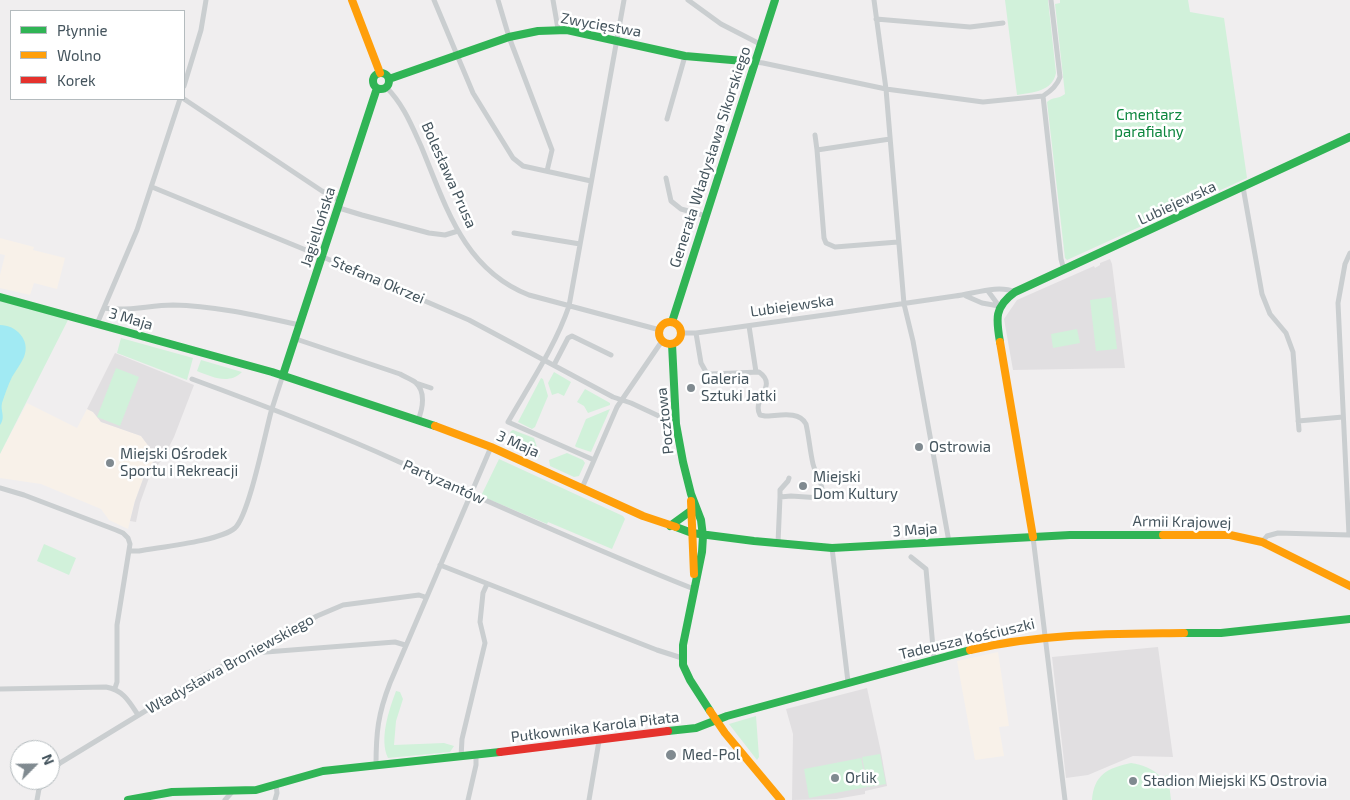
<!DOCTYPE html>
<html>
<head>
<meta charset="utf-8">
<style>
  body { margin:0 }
  #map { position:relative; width:1350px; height:800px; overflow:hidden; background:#f0eeef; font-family:"Exo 2",sans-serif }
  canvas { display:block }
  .legend { position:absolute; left:10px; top:10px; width:175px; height:90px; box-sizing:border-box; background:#fff; border:1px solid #b4bbbe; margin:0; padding:6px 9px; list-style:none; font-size:15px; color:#44545d }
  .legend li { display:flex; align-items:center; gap:10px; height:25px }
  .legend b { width:25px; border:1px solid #b4bbbe }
  .north { position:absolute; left:10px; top:740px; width:50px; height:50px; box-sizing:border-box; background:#fff; border:1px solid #b4bbbe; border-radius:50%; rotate:67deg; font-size:14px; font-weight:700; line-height:20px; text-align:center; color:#44545d }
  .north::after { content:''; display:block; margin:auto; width:18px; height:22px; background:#808a90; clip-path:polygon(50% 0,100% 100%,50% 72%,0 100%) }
</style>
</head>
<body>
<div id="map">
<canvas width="1350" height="800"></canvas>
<ul class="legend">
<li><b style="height:6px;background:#30b455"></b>Płynnie</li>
<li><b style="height:6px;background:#ff9f0a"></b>Wolno</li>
<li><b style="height:6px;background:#e5322d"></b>Korek</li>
</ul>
<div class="north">N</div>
</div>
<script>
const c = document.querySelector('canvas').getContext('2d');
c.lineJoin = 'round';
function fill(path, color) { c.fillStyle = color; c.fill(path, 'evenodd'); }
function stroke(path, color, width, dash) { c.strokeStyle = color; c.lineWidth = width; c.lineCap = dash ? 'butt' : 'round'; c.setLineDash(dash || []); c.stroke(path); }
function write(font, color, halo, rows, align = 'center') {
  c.font = font + ' "Exo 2",sans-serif'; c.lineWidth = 5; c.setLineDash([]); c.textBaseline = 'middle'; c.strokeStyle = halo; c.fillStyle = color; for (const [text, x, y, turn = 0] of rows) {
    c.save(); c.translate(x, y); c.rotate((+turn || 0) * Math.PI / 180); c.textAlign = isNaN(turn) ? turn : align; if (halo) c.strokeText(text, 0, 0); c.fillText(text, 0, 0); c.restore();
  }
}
fill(new Path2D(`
  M0 238 34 247 33 250 65 258 57 289 34 283 30 295 0 288V275L5 255 0 254Z
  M27 403 77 428 87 409 93 412 101 422 141 436 150 448 160 453 146 471 135 501 128 529 109 520 101 509 41 484 0 478V454Z
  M998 652 1009 726 999 727 1004 756 975 760 957 661Z`), '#f8f1e9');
fill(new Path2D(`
  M1110 259 1112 264 1125 368 1013 370 1004 319 1017 300 1094 266 1095 268 1100 265V263Z
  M115 353 194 385 174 437 164 457 150 475 140 503 136 522 130 521 135 501 146 471 160 453 150 448 141 436 101 422 93 412 87 409Z
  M1158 647 1173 757 1133 756 1088 775 1066 778 1052 657Z
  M867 688 881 752 887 786 865 791V794L836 799 792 800 793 734 786 709Z`), '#e1dfe1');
fill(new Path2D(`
  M1005 0H1048L1056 73C1052 92 1033 92 1017 95Z
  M1060 0H1188L1190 12 1224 18 1247 178 1067 260 1065 258 1047 102C1052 97 1059 99 1065 94L1055 4 1060 3Z
  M1111 297 1117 349 1096 351 1090 300Z
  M0 301 69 318 0 454Z
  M1077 329 1080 343 1053 348 1051 334Z
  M121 338 193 358 187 380 117 353Z
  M201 360 242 372C229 385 212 377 197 371Z
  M116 368 139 377 120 426 97 417Z
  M554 372 571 382 564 396 558 393 552 395 548 383Z
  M541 378 543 379 548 396 535 427 532 429 518 422Z
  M585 389 610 403V405L588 413 584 406 577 402Z
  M610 409 591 452 576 447 575 446 586 419Z
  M513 430 534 438 540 456 536 460 505 445 511 431Z
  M567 453 583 460 585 463 579 476 574 477 550 466 549 460Z
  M499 459 623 516 625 519 612 549 548 522 547 524 481 496Z
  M44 544 76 558 69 575 37 561Z
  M396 691 400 692 403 699 396 721 394 745 444 743 454 746 450 752 388 758C379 739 389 710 396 691Z
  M756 716 759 757 757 760 729 724Z
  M880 754 886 784 868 787 862 757Z
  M861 758 867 787 809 798 804 769Z
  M1131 763C1143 765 1152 768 1161 777L1168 775 1171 800H1092C1094 775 1107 768 1131 763Z`), '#d1f1da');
fill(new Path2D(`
  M0 325C16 325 31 340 24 357 21 364 16 370 12 377 8 385 5 394 2 403 0 411 6 417 0 425Z`), '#a1eaf3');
stroke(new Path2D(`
  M434 0 473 93 513 158 523 166 591 181
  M498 0 509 37 552 150 547 171
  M553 0 558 29
  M688 0 721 24 760 44
  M874 0 886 89 904 304 913 341 949 542
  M1051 0 1060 77C1057 86 1051 91 1043 96L1061 259 1064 270
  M876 19 970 27 1003 23
  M755 62 763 63 886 89 983 102 1043 96
  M184 86 201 30 206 0
  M386 87C403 104 411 124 421 146 446 206 463 269 529 295L660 330
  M184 99 322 191 341 201
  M667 119 685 56
  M815 135 817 150
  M890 139 817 150 824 238 826 243 835 247 898 242
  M666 178 671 201 681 209 706 216
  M152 187 323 257 469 320 613 397 631 403 676 424
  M1243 187 1262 294 1270 314 1286 333 1293 352 1299 430
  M339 208 362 215 429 233 445 235 458 231
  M514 233 580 244
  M988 291 999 306
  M966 296 982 303 999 306
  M104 308C128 312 149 305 173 305 217 306 258 316 300 325
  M97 324 137 230 180 99
  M749 326 756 372
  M681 333H696C782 321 869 309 955 296 973 294 998 284 1015 292
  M696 333 701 363 706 372 711 374 759 372C779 386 751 399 760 415L765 416C778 416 799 410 806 424 809 437 810 451 813 464 816 476 825 484 821 498L791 496 780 497 778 543
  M296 339 400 374C405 377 411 379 415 382 426 391 423 408 418 420
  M554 365 568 338 572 336 611 355
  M192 379C260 404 329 430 395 460 494 504 593 549 694 589
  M416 383 431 388
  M1298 421 1343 417
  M594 460 508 422C529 385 555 347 569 306L624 0
  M0 488 24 495 116 530 123 533 128 538 130 544 117 625V682L115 688
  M582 488 617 407 662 341
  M780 497V490L788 481 789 478
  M1349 535 1338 303 1345 264 1350 253
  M1033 537 1065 800
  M1262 542 1267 536 1278 533 1350 535
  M832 548 848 682
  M129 551H139C160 547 220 541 235 528 249 515 265 434 271 412 275 399 279 387 283 375
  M911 557 926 569 934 659
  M440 565 657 650 682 658
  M253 653 395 642 405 645
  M0 689 106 687C123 690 129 701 138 715
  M461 757 462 739 485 643 480 622 483 593 487 584
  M376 766C376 732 378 714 390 683L491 447
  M50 773 60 763 206 674 250 653 317 616 343 605 419 595 425 597
  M37 800 39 789 45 780
  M225 800 232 792
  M275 800 277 793 276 785
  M468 800 476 765V756
  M589 800 599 741`), '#caced0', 5);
stroke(new Path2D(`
  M373 81a8 8 0 1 1 16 0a8 8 0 1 1-16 0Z
  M389 79 509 37 538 31 567 30 685 56 755 62
  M0 297 272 372 435 426
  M672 322 775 0
  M1000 342C996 319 994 307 1015 292L1350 137
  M672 344 676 424 683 462 691 494 701 520 703 536 702 552 683 645V665L690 680 710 711
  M283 375 377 88
  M670 526 692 510
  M676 527 692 533 754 541 832 548 1070 535H1163
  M1184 633H1221L1350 619
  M668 731 696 728 727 716 970 650
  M128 800 172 792 256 790 323 771 500 752`), '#30b455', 8);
stroke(new Path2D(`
  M352 0 380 73
  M659 333a11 11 0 1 1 22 0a11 11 0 1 1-22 0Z
  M1000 342 1033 537
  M435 426 491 447 643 516 676 527
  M691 501 694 574
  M1163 535H1230L1262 542 1350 586
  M970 650C1041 633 1112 634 1184 633
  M710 711 725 733 781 800`), '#ff9f0a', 8);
stroke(new Path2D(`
  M500 752 668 731`), '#e5322d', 8);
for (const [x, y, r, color] of [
  [691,388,5,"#808a90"],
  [919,447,5,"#808a90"],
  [110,463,5,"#808a90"],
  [803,486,5,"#808a90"],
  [671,755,6,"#808a90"],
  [835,778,5,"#808a90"],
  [1133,781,5,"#808a90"]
]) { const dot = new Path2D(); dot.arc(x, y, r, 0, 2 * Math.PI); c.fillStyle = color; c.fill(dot); stroke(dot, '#fff', 2); }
write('15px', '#44545d', '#fff', [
  ["Zwycięstwa",601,25,10],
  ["Generała Władysława Sikorskiego",710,157,-72],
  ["Bolesława Prusa",449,175,66],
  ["Lubiejewska",1177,203,-25],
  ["Jagiellońska",318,227,-72],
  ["Stefana Okrzei",378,280,23],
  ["Lubiejewska",792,306,-8],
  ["3 Maja",131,319,16],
  ["Pocztowa",665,421,-96],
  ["3 Maja",518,444,24],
  ["Partyzantów",444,482,24],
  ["Armii Krajowej",1182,522,1],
  ["3 Maja",915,530,-4],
  ["Tadeusza Kościuszki",967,639,-13],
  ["Władysława Broniewskiego",230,664,-29],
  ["Pułkownika Karola Piłata",595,727,-7]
]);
write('15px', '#0d863e', '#fff', [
  ["Cmentarz",1149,115],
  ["parafialny",1149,132]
]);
write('15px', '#44545d', '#fff', [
  ["Galeria",701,379],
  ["Sztuki Jatki",701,396],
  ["Ostrowia",929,447],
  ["Miejski Ośrodek",120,454],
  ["Sportu i Rekreacji",120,471],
  ["Miejski",813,477],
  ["Dom Kultury",813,494],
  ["Med-Pol",682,755],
  ["Orlik",845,778],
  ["Stadion Miejski KS Ostrovia",1143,781]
], 'left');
</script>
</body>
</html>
